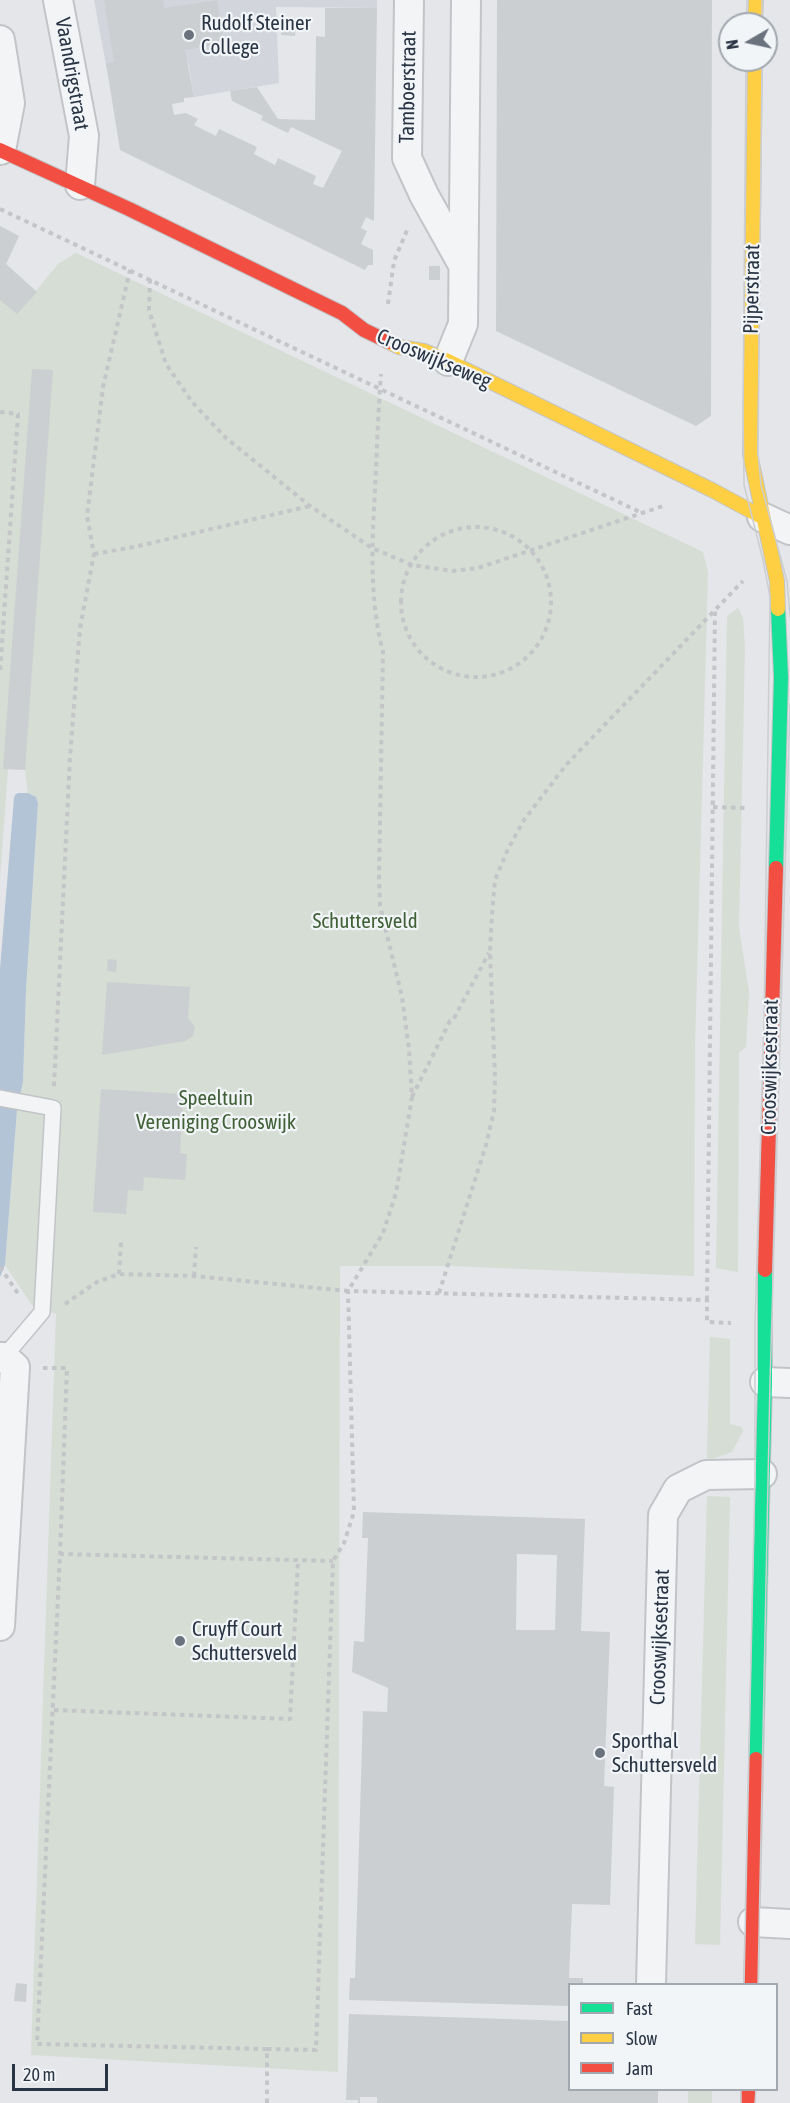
<!DOCTYPE html>
<html>
<head>
<meta charset="utf-8">
<style>
  body { margin:0 }
  #map { position:relative; width:790px; height:2103px; overflow:hidden; background:#e4e6e9; font-family:"Asap Condensed",sans-serif }
  canvas { display:block }
  .legend { position:absolute; left:568px; top:1983px; width:210px; height:108px; box-sizing:border-box; background:#f2f5f8; border:2px solid #a2a8b0; margin:0; padding:8px 10px; list-style:none; font-size:18px; color:#293444 }
  .legend li { display:flex; align-items:center; gap:12px; height:30px }
  .legend b { width:30px; border:2px solid #a2a8b0 }
  .north { position:absolute; left:718px; top:12px; width:60px; height:60px; box-sizing:border-box; background:#f2f5f8; border:2px solid #a2a8b0; border-radius:50%; rotate:261deg; font-size:16px; font-weight:700; line-height:24px; text-align:center; color:#293444 }
  .north::after { content:''; display:block; margin:auto; width:21px; height:27px; background:#6a727e; clip-path:polygon(50% 0,100% 100%,50% 72%,0 100%) }
  .scale { position:absolute; left:12px; top:2064px; width:96px; height:27px; box-sizing:border-box; border:3px solid #293444; border-top:0; padding-left:8px; font-size:18px; line-height:21px; white-space:nowrap; color:#293444; -webkit-text-stroke:4px #f2f5f8; paint-order:stroke }
</style>
</head>
<body>
<div id="map">
<canvas width="790" height="2103"></canvas>
<ul class="legend">
<li><b style="height:8px;background:#16e098"></b>Fast</li>
<li><b style="height:8px;background:#ffcf43"></b>Slow</li>
<li><b style="height:8px;background:#f24e42"></b>Jam</li>
</ul>
<div class="north">N</div>
<div class="scale">20 m</div>
</div>
<script>
const c = document.querySelector('canvas').getContext('2d');
c.lineJoin = 'round';
function fill(path, color) { c.fillStyle = color; c.fill(path, 'evenodd'); }
function stroke(path, color, width, dash) { c.strokeStyle = color; c.lineWidth = width; c.lineCap = dash ? 'butt' : 'round'; c.setLineDash(dash || []); c.stroke(path); }
function write(font, color, halo, rows, align = 'center') {
  c.font = font + ' "Asap Condensed",sans-serif'; c.lineWidth = 4.5; c.setLineDash([]); c.textBaseline = 'middle'; c.strokeStyle = halo; c.fillStyle = color; for (const [text, x, y, turn = 0] of rows) {
    c.save(); c.translate(x, y); c.rotate((+turn || 0) * Math.PI / 180); c.textAlign = isNaN(turn) ? turn : align; if (halo) c.strokeText(text, 0, 0); c.fillText(text, 0, 0); c.restore();
  }
}
fill(new Path2D(`
  M94 0H377V8L276 7 279 83 194 97 188 62 108 76Z`), '#d2d6dc');
fill(new Path2D(`
  M0 226 19 236 6 264 36 291 58 264 76 253 703 552 708 573 695 1047 694 1276 450 1266H340L338 2072 31 2055 56 1314 32 1305 5 1265 17 1110 23 1082 26 990 38 803 36 797 28 793 25 770 8 769 0 878Z
  M738 608 743 618 745 647 739 928 749 992 746 1047 739 1052 738 1272 716 1268 727 616Z
  M710 1337 730 1339V1424L742 1427 743 1431 732 1452 712 1459 707 1458Z
  M707 1496 730 1497 720 1945 695 1944Z
  M688 2090H712V2103H688Z`), '#d5ddd4');
fill(new Path2D(`
  M18 793H28L36 797 38 803 26 990 23 1082 17 1110 5 1265 0 1277V969L14 798 15 795Z`), '#b2c4d5');
fill(new Path2D(`
  M104 0H163L164 8 217 0 224 44 185 50 194 97 184 98V102L172 104 174 115 186 113 198 119 194 125 216 136 219 129 257 147 254 154 275 165 278 158 316 176 313 184 323 188 342 151 291 127 288 133 261 120 263 116 232 101 230 91 257 87 278 119 315 120 316 36 325 37V8H377L374 221 366 217 361 228 367 231 361 244 373 250V265H368L365 270 120 150 106 63 114 62Z
  M497 0H712L711 416 696 426 496 331Z
  M281 18 296 19 295 36 281 35Z
  M0 226 19 236 6 264 37 292 17 314 0 300Z
  M429 266H440V280H429Z
  M32 369 53 370 25 770 3 769Z
  M108 959 117 960 116 972 107 971Z
  M107 982 190 987 188 1018 195 1027 193 1036 185 1041 102 1055Z
  M101 1089 183 1094 180 1153 187 1154 185 1180 144 1177 143 1191 128 1190 126 1214 93 1212Z
  M363 1512 585 1519 581 1631 610 1632 604 1786 614 1787 610 1905 572 1904 569 1978H583V1984H570V2006L349 2000 350 1978H355L363 1711 387 1712 388 1688 352 1672 354 1641 364 1642 368 1538H362ZM517 1554 557 1555 555 1630H516Z
  M16 1983 27 1984 26 2002 14 2001Z
  M349 2014 570 2021V2090H658V2103H377V2097H360V2103H358V2100H346Z`), '#cccfd2');
const lane = new Path2D(`
  M0 1098 53 1108 42 1312 4 1357`);
const street = new Path2D(`
  M58 0 84 136 80 185
  M409 0 407 158 424 195 463 265
  M0 40 10 103 1 150
  M448 361 463 324 466 0
  M762 517 790 530
  M0 1357H4L15 1367 0 1626
  M765 1382 790 1383
  M753 1922 790 1924
  M651 1984 663 1515 678 1489 706 1475 762 1474`);
const fast = new Path2D(`
  M776 868 781 677 778 609
  M756 1759 765 1382V1270`);
const slow = new Path2D(`
  M755 24 756 0
  M755 60 750 454 777 581 778 609
  M389 342 399 347 424 351 448 361 712 490 762 517`);
const jam = new Path2D(`
  M0 150 129 209 342 313 364 330 389 342
  M765 1270 776 868
  M751 1984 756 1759
  M748 2090V2103`);
stroke(lane, '#c2c4c7', 18);
stroke(street, '#c2c4c7', 32);
stroke(fast, '#c2c4c7', 16);
stroke(slow, '#c2c4c7', 16);
stroke(jam, '#c2c4c7', 16);
stroke(new Path2D(`
  M0 209 642 513
  M150 279 149 310 166 364 192 402 226 438 310 506 372 548 412 565 453 571 478 568 666 505
  M388 304 394 261 408 228
  M0 412 18 414 0 672
  M401 602a75 75 0 1 1 150 0a75 75 0 1 1-150 0Z
  M94 554 134 547 310 506
  M713 807 745 808
  M54 1086 70 757 80 628 94 554 87 516 103 387 130 270
  M412 1097 450 1021 453 1020 489 953
  M0 1267 19 1295
  M119 1274 121 1242
  M194 1276 196 1247
  M439 1293 486 1145 494 1111 495 1078 490 951 492 914 495 880 508 849 524 820 566 765 743 581
  M707 1300 715 610
  M65 1304 97 1282 119 1274 194 1276 348 1291 383 1233 396 1193 412 1097 409 1049 402 997 380 906 379 877 383 652C369 598 372 544 375 489 377 451 378 412 381 374
  M43 1368H67L60 1554
  M54 1710 290 1719 298 1561
  M267 2049 37 2044 60 1554 333 1561
  M267 2103V2049L316 2050 333 1561 344 1543 354 1512 348 1291 707 1300V1322L731 1323`), '#c3c5c9', 4, [4.5, 4.5]);
stroke(lane, '#f3f4f6', 15);
stroke(street, '#f3f4f6', 28);
stroke(fast, '#16e098', 14);
stroke(slow, '#ffcf43', 14);
stroke(jam, '#f24e42', 14);
stroke(new Path2D(`
  M746 24 747 0
  M762 24V0
  M762 60 758 453 761 485 787 581 790 616
  M744 1984 755 1475V1324L764 1021 770 597 763 560 744 485 743 409 746 60
  M758 1984 770 1382 790 704
  M741 2103V2090
  M755 2103 756 2090`), '#ccced1', 1.5);
for (const [x, y, r, color] of [
  [189,35,6,"#6a727e"],
  [180,1641,6,"#6a727e"],
  [600,1753,6,"#6a727e"]
]) { const dot = new Path2D(); dot.arc(x, y, r, 0, 2 * Math.PI); c.fillStyle = color; c.fill(dot); stroke(dot, '#f2f5f8', 2); }
write('21px', '#293444', '#f2f5f8', [
  ["Rudolf Steiner",201,23],
  ["College",201,47],
  ["Cruyff Court",192,1629],
  ["Schuttersveld",192,1653],
  ["Sporthal",612,1741],
  ["Schuttersveld",612,1765]
], 'left');
write('21px', '#293444', '#f2f5f8', [
  ["Vaandrigstraat",72,74,80],
  ["Tamboerstraat",408,87,-89],
  ["Pijperstraat",752,289,-89],
  ["Crooswijkseweg",434,359,23],
  ["Crooswijksestraat",770,1067,-89],
  ["Crooswijksestraat",660,1637,-88]
]);
write('21px', '#406036', '#f2f5f8', [
  ["Schuttersveld",365,921],
  ["Speeltuin",216,1098],
  ["Vereniging Crooswijk",216,1122]
]);
</script>
</body>
</html>
